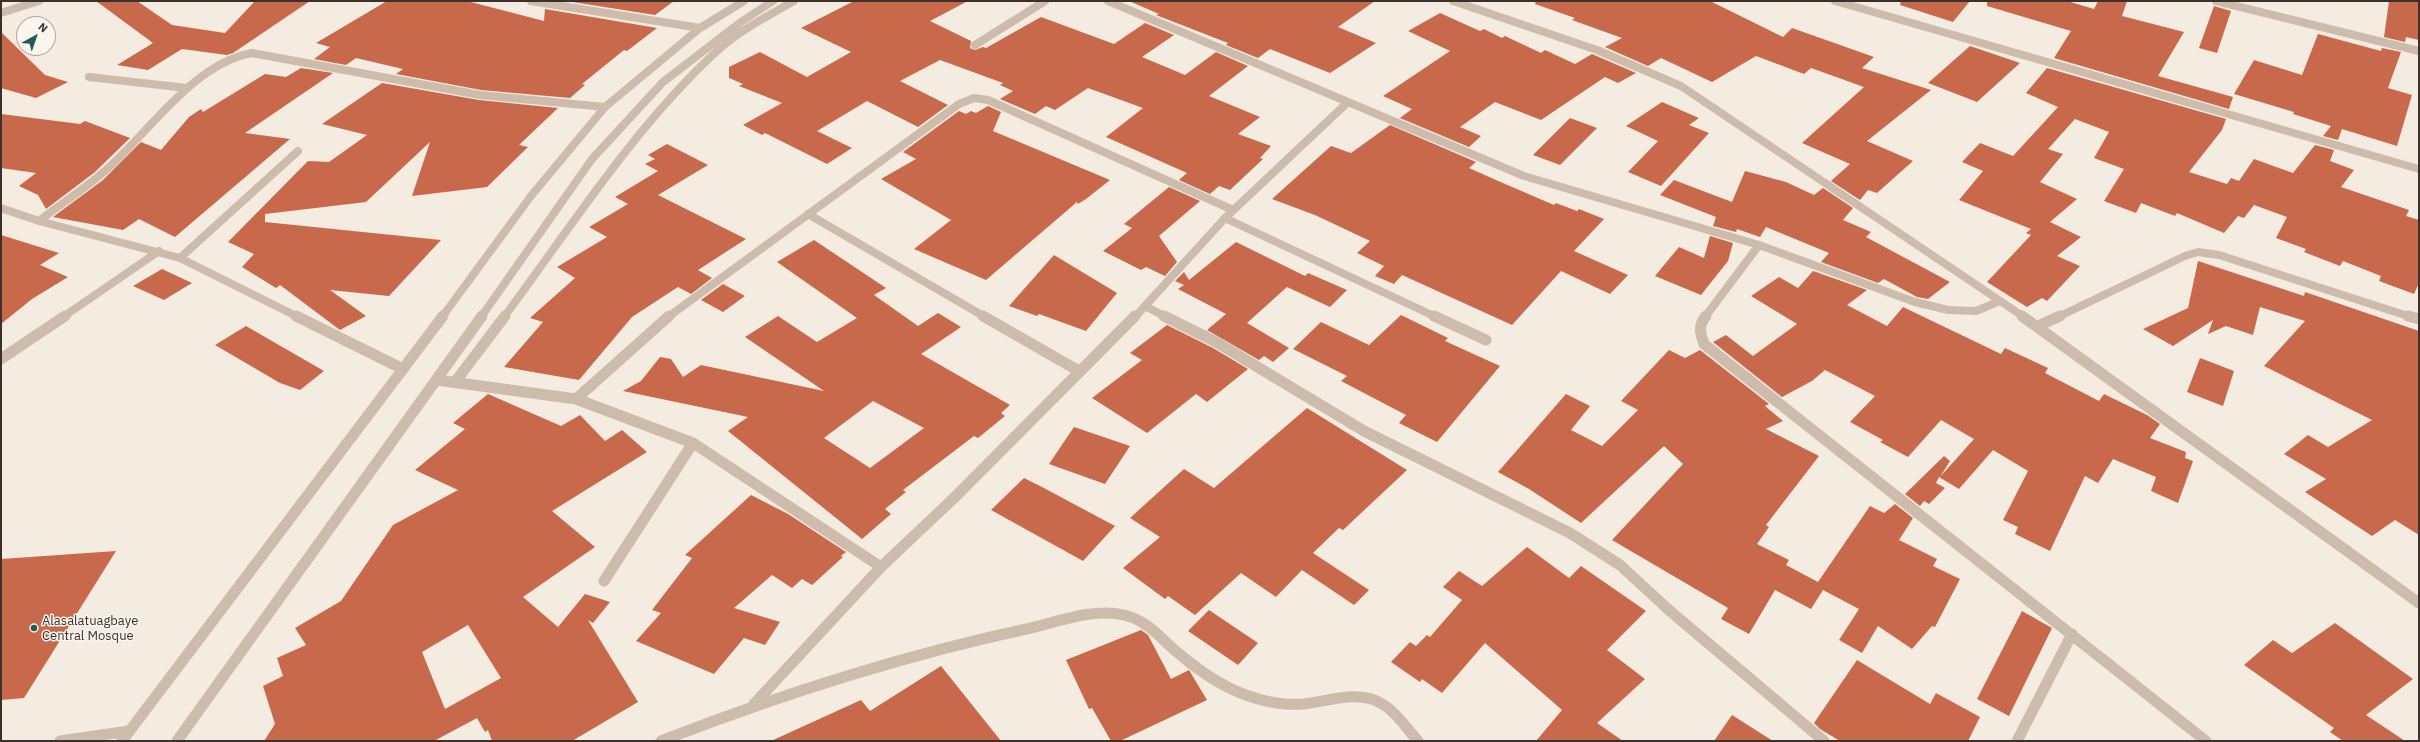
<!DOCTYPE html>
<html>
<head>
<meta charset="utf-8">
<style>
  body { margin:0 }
  #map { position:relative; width:2420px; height:742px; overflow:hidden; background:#f4ebe1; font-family:"IBM Plex Sans",sans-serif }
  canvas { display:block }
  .frame { position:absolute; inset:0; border:2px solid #3b302b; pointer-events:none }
  .north { position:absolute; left:16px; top:16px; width:40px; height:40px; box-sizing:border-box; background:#fbf5ee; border:1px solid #aea6a0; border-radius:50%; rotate:40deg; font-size:11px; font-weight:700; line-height:16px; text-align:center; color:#3b302b }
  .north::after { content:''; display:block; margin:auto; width:14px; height:18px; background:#1f5a5e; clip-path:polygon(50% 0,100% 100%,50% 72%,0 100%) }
</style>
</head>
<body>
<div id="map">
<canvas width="2420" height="742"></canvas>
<div class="frame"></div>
<div class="north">N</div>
</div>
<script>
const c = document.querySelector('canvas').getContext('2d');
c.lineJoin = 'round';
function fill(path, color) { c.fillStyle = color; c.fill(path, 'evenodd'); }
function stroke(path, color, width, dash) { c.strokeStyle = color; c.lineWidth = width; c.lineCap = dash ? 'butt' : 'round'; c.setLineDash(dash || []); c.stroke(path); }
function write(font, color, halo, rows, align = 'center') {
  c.font = font + ' "IBM Plex Sans",sans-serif'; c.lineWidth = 3; c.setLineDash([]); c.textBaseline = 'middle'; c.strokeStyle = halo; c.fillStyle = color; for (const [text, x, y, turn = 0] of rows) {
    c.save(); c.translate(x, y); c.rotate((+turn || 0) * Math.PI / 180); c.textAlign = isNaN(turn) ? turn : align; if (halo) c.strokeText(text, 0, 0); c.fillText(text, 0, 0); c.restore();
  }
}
fill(new Path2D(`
  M96 1H137L172 25 225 33 254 2 310 1 233 53 227 55 182 49 148 70 117 65 153 43Z
  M387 1H467L544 21 545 9 657 28 627 51 624 50 582 84 585 85 570 98 481 90 396 74 403 69 356 58 346 65 314 59 330 47 316 43Z
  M566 1H674L655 15Z
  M854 1H968L930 21 971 41 970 48 975 50 983 47 986 48 1041 17 1114 44 1145 23 1174 35 1142 57 1185 75 1216 52 1248 66 1209 96 1260 117 1238 134 1271 146 1260 158 1263 159 1230 190 1219 186 1210 194 1179 180 1187 173 1106 137 1143 108 1088 88 1055 110 1046 106 1035 114 1000 99 1013 91 1000 85 1003 83 940 60 900 81 948 105 918 127 867 101 817 131 852 148 827 164 765 133 762 135 743 125 782 103 739 86 743 84 729 78V67L760 52 807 77 851 52 801 28Z
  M1129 1H1375L1338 27 1376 43 1330 73 1270 49 1258 58 1226 45 1228 43 1156 15 1159 14Z
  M1536 1H1710L1783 37 1792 28 1874 57 1862 68 1931 90 1867 141 1913 161 1877 193 1868 190 1860 200 1831 181 1850 164 1802 143 1864 87 1811 68 1804 74 1756 56 1712 82 1661 58 1648 66 1605 47 1622 38 1572 20 1575 18 1535 4Z
  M1901 1H1970L1953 22 1900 5Z
  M1987 1H2067L2094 9 2098 1H2127L2122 16 2184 32 2158 76 2233 97 2229 109 2054 58 2071 31 1987 6Z
  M2389 1H2419V40L2406 37 2405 42 2384 37Z
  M2214 6 2231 11 2217 53 2199 48Z
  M1440 13 1480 31 1484 29 1502 38 1505 36 1541 53 1545 50 1575 64 1592 54 1636 73 1618 83 1605 77 1541 120 1495 102 1460 127 1481 136 1469 147 1400 118 1412 109 1383 96 1450 51 1408 31Z
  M1 32 45 75 68 82 36 98 1 88Z
  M2318 34 2381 51 2382 48 2401 52 2388 88 2412 95 2397 146 2342 129 2338 140 2323 136 2331 126 2293 114 2294 112 2234 94 2254 60 2302 75Z
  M1970 46 2020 63 1977 102 1928 83Z
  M301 68 333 73 245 133 290 139 175 237 139 219 123 230 53 217 103 180 141 142 161 150 189 117 201 109 203 112 265 74 286 77Z
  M2047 68 2226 119 2222 130 2189 172 2227 184 2231 178 2239 181 2254 159 2293 173 2315 145 2334 150 2330 161 2354 170 2341 187 2409 210 2406 216 2419 220V283L2414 294 2379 281 2381 276 2343 261 2340 266 2304 252 2306 249 2276 238 2287 217 2254 205 2244 218 2238 216 2224 233 2177 213 2175 216 2141 203 2136 213 2104 201 2124 169 2094 158 2109 132 2075 119 2048 149 2063 154 2040 182 2077 199 2050 222 2081 237 2057 256 2080 266 2047 301 2042 298 2027 307 1987 282 2031 235 2026 233 2031 229 1959 200 1983 171 1962 162 1980 143 2013 156 2058 107 2026 93Z
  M382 83 479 100 558 108 519 145 528 147 487 187 412 196 430 142 366 202 265 214V222L441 240 389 296 330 290 366 316 340 330 280 285 276 288 242 267 254 254 228 242 308 161 329 162 367 135 322 124Z
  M1662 102 1699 118 1689 125 1709 133 1661 186 1628 172 1658 141 1626 126Z
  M988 106 1001 112 993 131 1110 180 1086 199 1078 204 1077 202 986 280 914 249 951 220 881 179 916 159 903 152 959 111 966 114 971 111 976 113Z
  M1 114 80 124 85 121 130 138 95 172 46 209 38 195 19 186 36 173 1 168Z
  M1570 118 1597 128 1560 165 1533 155Z
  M1390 125 1476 162 1469 168 1496 180 1554 205 1556 203 1577 211 1579 209 1604 219 1574 251 1628 275 1610 294 1561 271 1512 325 1402 275 1394 284 1375 276 1384 266 1357 253 1370 241 1315 215 1272 199 1331 146 1351 153Z
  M667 144 708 165 658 195 746 239 698 270 712 278 691 294 678 287 632 317 579 380 504 367 543 322 530 318 575 278 557 267 607 237 589 227 628 204 615 197 658 171 645 164 655 159 648 155Z
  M1745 171 1786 182 1814 195 1823 188 1853 208 1843 220 1871 232 1866 237 1950 282 1928 299 1917 297 1884 279 1878 283 1821 262 1829 253 1766 227 1760 237 1737 229 1736 232 1713 226 1716 217 1660 195 1674 180 1732 202Z
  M1169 187 1200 201 1159 236 1177 262 1165 276 1146 267 1141 270 1103 251 1132 228 1124 224Z
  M1 235 59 253 40 265 68 277 32 299 1 324Z
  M1710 236 1733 243 1728 261 1701 295 1655 276 1679 247 1704 258Z
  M814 240 886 288 874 295 918 326 938 313 961 327 921 354 1010 405 1001 413 1005 416 978 438 974 436 903 490 906 492 885 509 891 514 862 539 728 431 748 417 623 391 641 381 660 357 671 359 683 377 701 365 824 391 745 337 778 316 817 342 857 318 777 262ZM873 401 924 428 870 468 824 438Z
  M1236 242 1305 276 1308 273 1347 290 1330 307 1287 287 1247 323 1289 348 1273 362 1264 356 1259 360 1207 330 1226 314 1178 289 1184 285 1175 281 1184 272 1189 280Z
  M1054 255 1117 293 1086 331 1039 314 1037 316 1009 306Z
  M2198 261 2304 296 2305 292 2419 331V535L2395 520 2372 536 2305 492 2326 479 2284 454 2308 435 2328 447 2372 420 2264 366 2305 321 2260 307 2253 335 2226 326 2208 334 2213 320 2173 346 2143 329 2188 308Z
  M162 269 192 283 164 300 133 286Z
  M1813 271 1867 290 1847 305 1887 326 1903 307 2001 354 2005 348 2048 368 2045 373 2099 401 2104 394 2147 415 2160 424 2150 438 2186 452 2185 458 2193 461 2178 503 2151 491 2156 477 2113 459 2098 483 2085 476 2050 551 2015 534 2018 527 2003 520 2028 471 1993 450 1959 489 1939 477 1936 483 1945 488 1929 504 1924 501 1920 506 1905 494 1944 456 1950 461 1940 477 1974 439 1941 420 1908 457 1880 442 1883 440 1850 422 1875 396 1825 370 1812 381 1782 397 1713 342 1726 335 1753 356 1797 324 1751 296 1779 277 1798 288Z
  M723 284 745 296 723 312 701 300Z
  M1401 315 1448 338 1445 341 1500 366 1437 442 1399 423 1406 415 1341 381 1347 376 1293 349 1321 322 1369 345Z
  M1167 325 1213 348 1248 369 1207 402 1196 394 1147 433 1092 398 1142 360 1130 353Z
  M246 326 324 371 300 390 280 383 215 345Z
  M1669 350 1685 358 1700 350 1769 404 1765 406 1783 421 1766 429 1819 456 1766 525 1769 527 1757 544 1789 560 1786 565 1818 582 1870 506 1884 513 1895 504 1913 518 1899 540 1937 559 1933 566 1960 579 1935 627 1932 626 1912 649 1878 626 1862 653 1839 640 1859 609 1823 590 1811 609 1775 590 1749 634 1721 619 1728 608 1612 540 1683 464 1664 446 1581 523 1529 489 1498 472 1566 394 1590 406 1571 430 1602 446 1638 410 1621 401Z
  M2200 358 2234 371 2223 406 2187 392Z
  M488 394 561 426 580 415 605 441 622 430 647 452 552 511 595 547 523 597 558 627 585 594 610 602 593 623 588 620 638 702 572 741H492L488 730 485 732 477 718 434 741H264L275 724 263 686 283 676 277 658 306 645 295 628 341 601 393 525 458 490 415 470 465 429 453 423ZM468 625 501 678 445 709 422 652Z
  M1307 408 1407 470 1343 530 1339 528 1313 553 1369 590 1354 605 1302 570 1276 597 1241 573 1195 615 1168 596 1165 599 1123 568 1160 537 1130 518 1184 469 1214 488Z
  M1074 427 1130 446 1105 484 1049 464Z
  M1024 478 1042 487 1115 526 1083 561 991 510Z
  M751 495 788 514 846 552 841 556 843 557 812 585 802 579 792 588 772 575 734 608 780 622 765 645 744 638 714 674 636 641 661 613 652 610 692 558 685 555Z
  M1527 547 1569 578 1581 566 1646 611 1607 650 1645 679 1597 723 1623 741H1536L1562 710 1485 643 1442 693 1422 679 1420 682 1391 662 1410 642 1416 646 1427 635 1430 637 1462 600 1443 587 1459 571 1482 586Z
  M116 551 24 698 1 700V559Z
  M1209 610 1258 643 1238 665 1188 631Z
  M2022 611 2052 628 2009 716 1977 699Z
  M2335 623 2413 679 2366 715 2405 741H2343L2330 732 2334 728 2244 665 2273 640 2292 653Z
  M1141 630 1148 635 1171 679 1189 670 1207 700 1120 741H1111L1092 708 1089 709 1066 660Z
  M1857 660 1930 704 1936 693 1980 717 1968 741H1840L1820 729 1814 723Z
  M941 666 1001 741H771L861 700 870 711Z
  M1732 715 1773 741H1714Z`), '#c8694b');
stroke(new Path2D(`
  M531 1 700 28
  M1108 1 1524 176 1759 245 1915 302 1948 310 1976 311 2000 301
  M1453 1 1597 50 1681 86 2024 317
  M1835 1 2419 169
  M2216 1 2419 51
  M1 13 39 1
  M975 45 1045 1
  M89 77 187 88
  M1 208 39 221 180 258 298 317
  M808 214 985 317
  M1225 218 1436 317
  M39 221C61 204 86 188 107 169 149 132 194 63 252 53L480 95 605 107
  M180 258 298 151
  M1145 306 1166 317
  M63 317 159 251
  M442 317 531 196 605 107 700 28 744 1
  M481 317 592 159 663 82 741 22 773 1
  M504 317C571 227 635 126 718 50 740 30 768 16 794 1
  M668 317 959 104 974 98 988 100 1233 210
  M1135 317 1225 218 1348 102
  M1705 317 1759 245
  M2058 317 2185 256 2198 252 2219 255 2411 317`), '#cdbbac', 8);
stroke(new Path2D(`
  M296 316 403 369
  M983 316 1079 371
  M1164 316 1216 342 1364 431 1570 533 1620 565 1670 611 1824 741
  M1434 316 1486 340
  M1706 316C1698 325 1700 333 1704 344L2206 741
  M2022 316 2419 603
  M2408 316 2419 319
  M2038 326 2060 316
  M1 359 65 316
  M437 380 576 399 693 443 881 567
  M455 382 505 316
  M576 399 669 316
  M604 581 693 443
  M754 704 881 567 955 497 1135 316
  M60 741 129 731
  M122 741 443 316
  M177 741 482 316
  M661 741C782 694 904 655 1031 628 1060 621 1094 608 1124 615 1147 620 1160 638 1177 652 1199 671 1227 690 1255 698 1270 703 1288 705 1304 704 1330 701 1360 689 1384 705 1398 714 1407 729 1418 741
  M2017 741 2072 634`), '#cdbbac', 11);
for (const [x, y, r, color] of [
  [34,628,4,"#1f5a5e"]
]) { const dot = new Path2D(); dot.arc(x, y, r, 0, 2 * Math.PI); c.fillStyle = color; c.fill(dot); stroke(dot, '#fbf5ee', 1.5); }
write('13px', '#3b302b', '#fbf5ee', [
  ["Alasalatuagbaye",42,621],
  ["Central Mosque",42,636]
], 'left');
</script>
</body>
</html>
